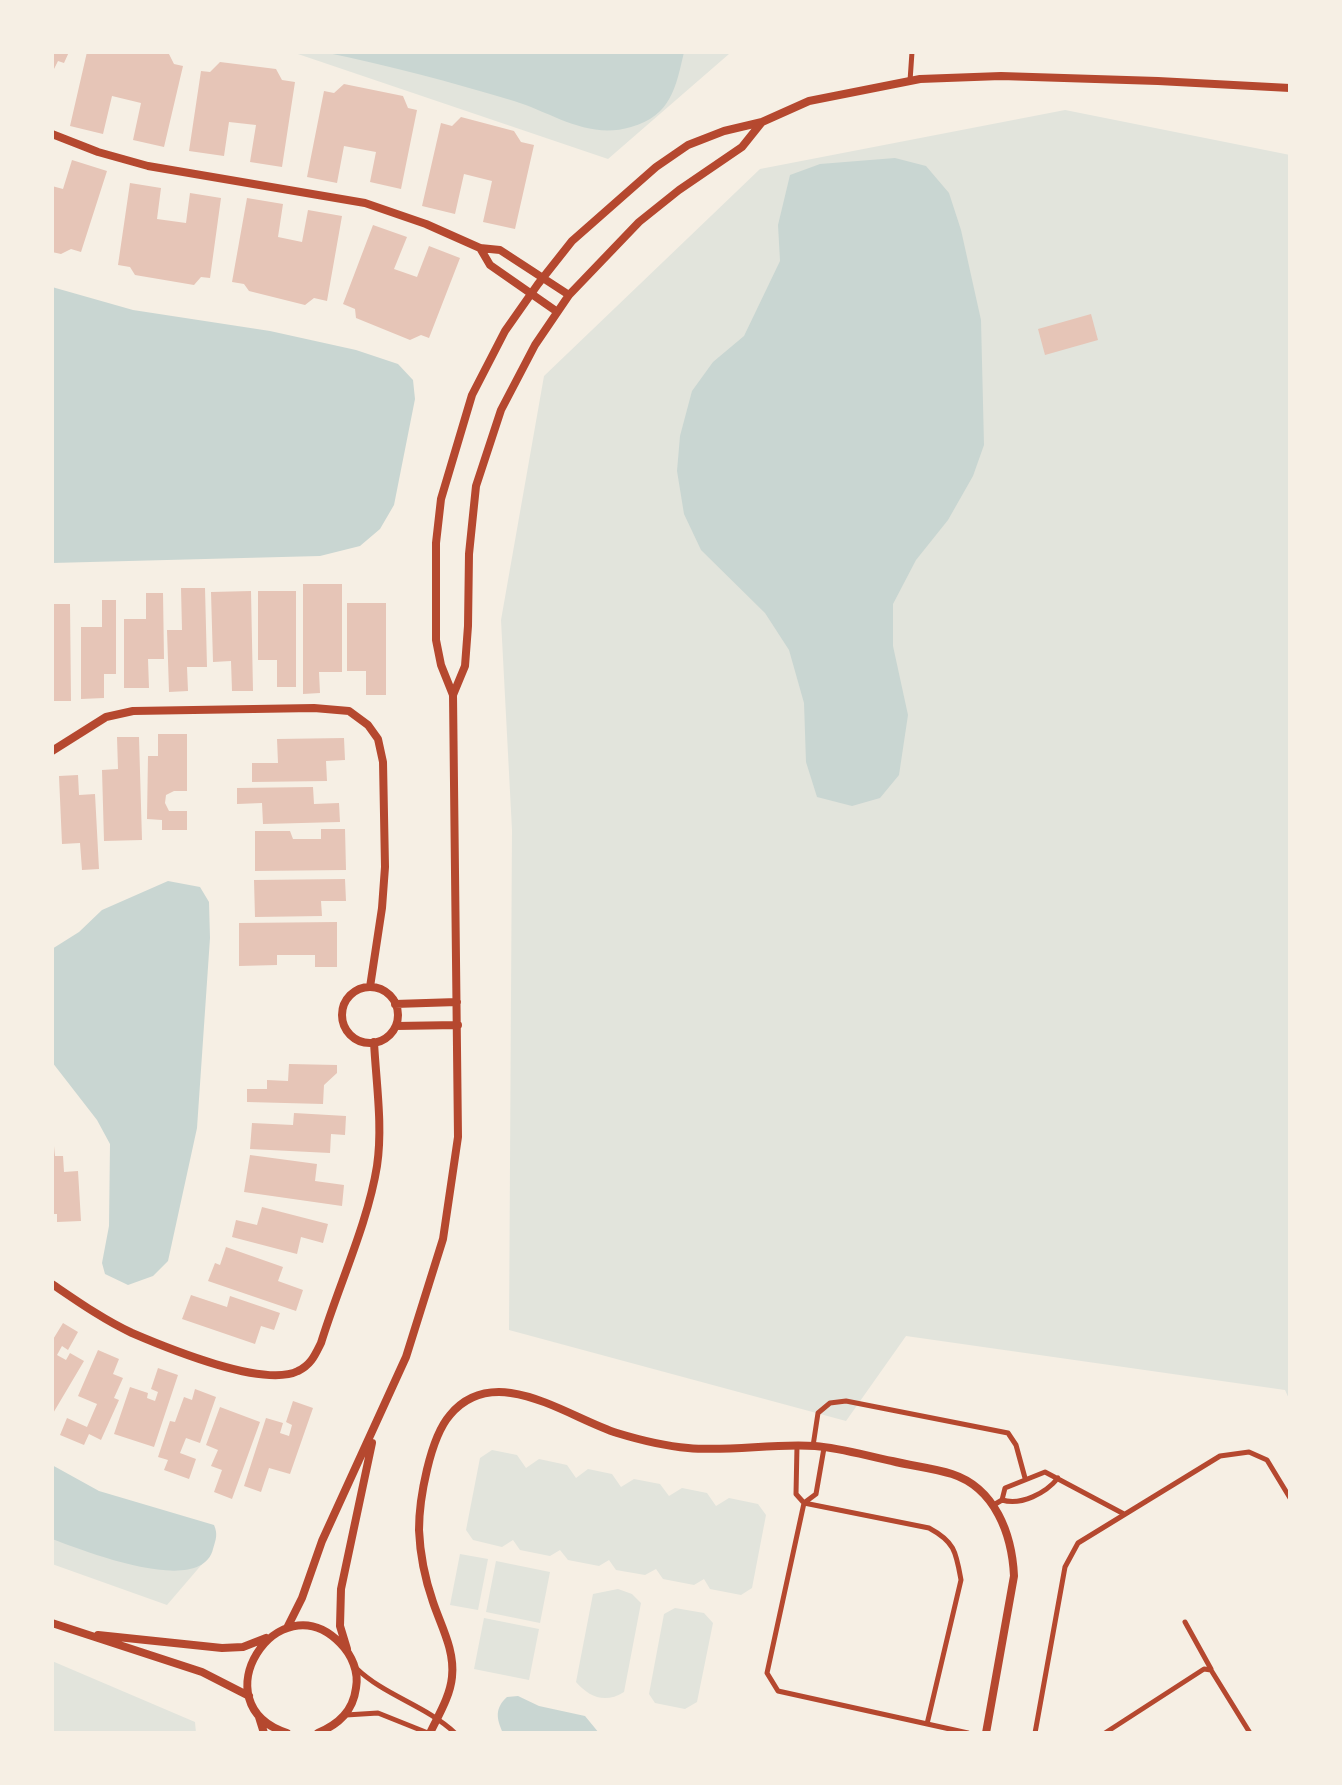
<!DOCTYPE html>
<html>
<head>
<meta charset="utf-8">
<style>
  body { margin:0 }
  #map { position:relative; width:1342px; height:1785px; overflow:hidden; background:#f6efe4; font-family:"Golos Text",sans-serif }
  canvas { display:block }
  .frame { position:absolute; inset:0; border:54px solid #f6efe4; pointer-events:none }
</style>
</head>
<body>
<div id="map">
<canvas width="1342" height="1785"></canvas>
<div class="frame"></div>
</div>
<script>
const c = document.querySelector('canvas').getContext('2d');
c.lineJoin = 'round';
function fill(path, color) { c.fillStyle = color; c.fill(path, 'evenodd'); }
function stroke(path, color, width, dash) { c.strokeStyle = color; c.lineWidth = width; c.lineCap = dash ? 'butt' : 'round'; c.setLineDash(dash || []); c.stroke(path); }
fill(new Path2D(`
  M292 52H729V54L608 159Z
  M1065 110 1290 155V1401L1285 1390 906 1336 846 1421 509 1330 512 830 501 620 544 376 760 169Z
  M492 1450 517 1455 526 1468 539 1459 567 1465 576 1478 588 1469 612 1474 621 1487 634 1479 660 1484 669 1496 682 1488 707 1493 716 1506 729 1498 758 1504 766 1515 752 1588 741 1595 710 1589 704 1579 694 1585 663 1579 656 1569 645 1575 616 1570 609 1560 599 1566 568 1560 560 1550 550 1556 520 1550 513 1540 502 1547 473 1540 466 1530 480 1458Z
  M52 1493 203 1563 167 1605 52 1564Z
  M460 1554 488 1559 478 1610 450 1605Z
  M496 1561 550 1572 540 1623 486 1612Z
  M618 1589 632 1594 641 1603 624 1692C605 1704 589 1697 576 1682L593 1594Z
  M675 1608 704 1613 713 1623 697 1702 685 1709 655 1703 649 1694 664 1614Z
  M484 1618 539 1629 529 1680 474 1669Z
  M52 1661 195 1722 196 1733H52Z`), '#e2e4dc');
fill(new Path2D(`
  M323 52H684C676 87 671 116 631 127 588 140 553 113 514 101 451 82 387 65 323 52Z
  M895 158 926 166 949 193 961 230 981 320 984 445 973 476 948 520 916 560 893 604V646L908 715 899 775 880 798 852 806 817 797 806 762 804 703 789 650 765 613 701 550 684 514 677 471 680 436 692 391 713 362 744 336 780 261 778 225 790 175 820 164Z
  M52 287 133 310 270 331 356 350 398 364 413 380 415 399 394 505 380 529 360 546 320 556 52 563Z
  M168 881 200 887 209 902 210 938 197 1128 168 1261 153 1276 128 1285 105 1274 102 1263 109 1226 110 1144 97 1120 52 1062V949L79 932 102 910Z
  M52 1465 99 1491 214 1525C218 1534 216 1539 213 1549 201 1598 82 1550 52 1539Z
  M518 1696 539 1706 585 1716 599 1733H503C496 1718 495 1708 507 1697Z`), '#c9d6d2');
fill(new Path2D(`
  M52 52H69L64 63 58 61 52 73Z
  M87 52H168L174 64 183 66 164 147 133 140 141 103 112 96 103 134 70 126Z
  M220 62 276 69 282 80 295 82 282 167 250 162 256 125 229 122 224 156 189 151 201 71 210 72Z
  M344 84 403 96 408 108 417 110 401 189 370 182 376 152 344 146 337 183 307 177 324 91 334 93Z
  M461 117 514 131 521 142 534 145 515 229 483 222 492 181 464 174 455 214 422 206 441 123 452 126Z
  M72 160 107 171 81 252 71 249 61 254 52 252V186L63 189Z
  M130 183 161 188 157 219 186 223 190 193 221 198 210 278 201 277 194 285 135 275 130 267 118 265Z
  M247 198 283 204 278 237 302 242 308 210 342 216 327 301 314 298 305 305 249 291 244 284 232 282Z
  M373 225 407 237 394 269 417 277 429 246 460 258 429 338 421 335 410 340 356 318 355 309 343 304Z
  M1091 314 1098 340 1045 355 1038 329Z
  M303 584H342V672H319L320 693 303 694Z
  M181 588H205L207 667H187L188 691 169 692 167 630H182Z
  M251 591 253 691H232L231 661 213 662 211 592Z
  M258 591H296V687H277V660H258Z
  M146 593H163L164 659H148L149 688H124V619H146Z
  M102 600H116V674H104V698L81 699V627H102Z
  M347 603H386V695H366V671H347Z
  M52 604H70L71 701H52Z
  M158 734H187V791H174L166 795 165 803 169 811H187V830H162V820L147 819 148 756H158Z
  M117 737H139L142 840 104 841 102 770 118 769Z
  M344 738 345 760 326 761 327 781 252 782V763H278L277 739Z
  M78 775 79 795 95 794 99 869 82 870 80 843 62 844 59 776Z
  M313 787 314 804 339 803 340 822 263 824 262 803 237 804V788Z
  M321 829H345L346 870 255 871V831H290L293 839H321Z
  M345 879 346 901H321L322 916 255 917 254 880Z
  M337 922V967H315V955H277V965L239 966V923Z
  M289 1064 337 1065V1073L324 1085 323 1104 247 1102V1089H267V1080L288 1081Z
  M294 1113 346 1116 345 1135 331 1134 330 1153 250 1149 252 1123 293 1125Z
  M52 1146H54L55 1156H63L64 1172 78 1171 81 1221 57 1222V1214H52Z
  M250 1155 317 1164 315 1181 344 1185 342 1206 244 1192Z
  M262 1207 328 1224 323 1243 301 1237 297 1254 232 1237 236 1220 257 1225Z
  M226 1247 283 1267 278 1281 303 1290 296 1311 208 1281 215 1263 220 1265Z
  M191 1295 227 1307 230 1296 280 1313 274 1330 261 1326 255 1344 182 1319Z
  M63 1323 78 1332 68 1350 62 1346 57 1355 66 1360 70 1353 84 1361 52 1415V1341Z
  M98 1350 119 1359 113 1374 123 1378 114 1398 119 1400 101 1440 89 1434 84 1445 60 1435 67 1418 87 1427 97 1404 78 1396Z
  M158 1368 178 1375 154 1447 114 1434 130 1387 148 1393 147 1398 155 1401 158 1392 151 1389Z
  M195 1389 216 1397 200 1443 186 1438 180 1453 196 1459 189 1479 164 1470 168 1460 158 1457 170 1421 175 1422 184 1397 192 1400Z
  M293 1401 313 1408 290 1474 269 1468 261 1492 244 1486 266 1418 283 1423 280 1433 289 1436 292 1425 286 1422Z
  M220 1407 260 1422 232 1499 214 1492 222 1470 211 1466 218 1450 206 1445Z`), '#e6c5b7');
stroke(new Path2D(`
  M910 81 912 52
  M797 1446 796 1494 804 1503 816 1494 824 1448
  M813 1446 818 1413 830 1403 846 1401 1008 1433 1016 1445 1025 1478
  M1002 1500C1021 1506 1046 1493 1058 1478
  M992 1506 1002 1500 1005 1488 1045 1472 1124 1514
  M1185 1622 1211 1669
  M356 1668C385 1696 425 1705 455 1733
  M346 1715 378 1713 428 1733
  M927 1724 961 1580C956 1552 955 1542 929 1528L804 1503 767 1673 778 1691 968 1733
  M1035 1733 1065 1567 1078 1543 1220 1456 1249 1452 1267 1460 1290 1498
  M1105 1733 1204 1669 1211 1670 1250 1733`), '#b5482f', 5);
stroke(new Path2D(`
  M762 122 742 147 679 190 639 222 569 295 535 345 501 410 476 486 469 554 468 626 465 666 453 695 441 665 436 640V543L441 499 472 395 505 331 538 284 572 241 656 167 688 145 724 131 762 122 809 101 920 79 1001 76 1158 81 1290 88
  M52 134 98 152 148 166 365 203 426 224 480 248 500 250 569 295
  M480 248 490 265 556 311
  M52 751 106 717 133 711 314 708 349 711 368 725 378 739 383 762 385 867 382 908 370 987
  M342 1015a28 28 0 1 1 56 0a28 28 0 1 1-56 0Z
  M395 1004 457 1002
  M396 1026 458 1025
  M52 1284C77 1301 104 1320 132 1333 167 1348 264 1388 298 1371 311 1365 315 1355 321 1343 338 1287 368 1223 377 1166 383 1126 376 1082 374 1042
  M52 1623 202 1672 249 1696
  M287 1628 302 1598 322 1541 406 1357 443 1239 458 1137 453 695
  M98 1635 222 1648 243 1647 266 1638
  M347 1649 340 1626 341 1589 372 1443
  M259 1717 264 1733
  M287 1733C198 1704 278 1580 340 1643 352 1655 359 1672 356 1688 353 1711 339 1724 318 1733
  M430 1733C438 1716 450 1697 452 1677 455 1650 441 1626 433 1602 425 1579 420 1554 419 1530 419 1499 430 1438 450 1415 495 1361 567 1417 617 1433 640 1440 664 1446 688 1448 730 1452 773 1443 815 1446 841 1448 867 1456 892 1461 912 1466 933 1468 952 1474 995 1488 1012 1534 1014 1576L986 1733`), '#b5482f', 8);
</script>
</body>
</html>
